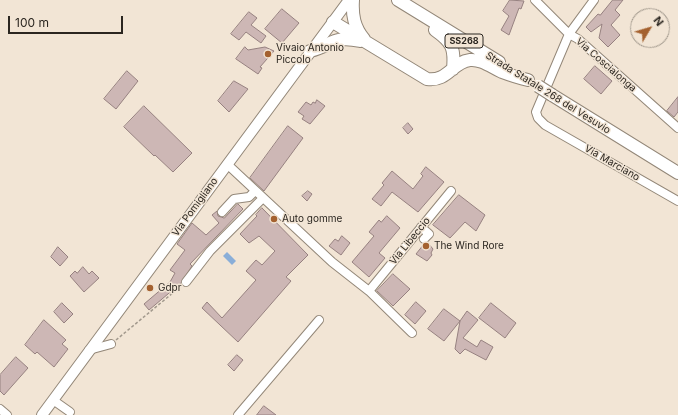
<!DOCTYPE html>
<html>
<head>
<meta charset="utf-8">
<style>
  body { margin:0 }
  #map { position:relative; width:678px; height:415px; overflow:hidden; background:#f2e5d5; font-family:Inter,sans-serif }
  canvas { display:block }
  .north { position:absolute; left:630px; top:8px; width:40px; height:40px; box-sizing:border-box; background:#f2e5d5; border:1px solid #a2998d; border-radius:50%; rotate:52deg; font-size:11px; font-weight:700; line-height:16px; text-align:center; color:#2b2620 }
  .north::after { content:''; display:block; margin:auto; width:14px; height:18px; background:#a4612f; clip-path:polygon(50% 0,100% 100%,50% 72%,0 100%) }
  .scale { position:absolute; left:8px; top:16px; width:115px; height:18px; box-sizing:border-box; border:2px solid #2b2620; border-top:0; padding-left:5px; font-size:12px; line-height:14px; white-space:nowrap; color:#2b2620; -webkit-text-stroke:3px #f2e5d5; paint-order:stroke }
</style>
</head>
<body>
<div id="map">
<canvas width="678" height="415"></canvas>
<div class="north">N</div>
<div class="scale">100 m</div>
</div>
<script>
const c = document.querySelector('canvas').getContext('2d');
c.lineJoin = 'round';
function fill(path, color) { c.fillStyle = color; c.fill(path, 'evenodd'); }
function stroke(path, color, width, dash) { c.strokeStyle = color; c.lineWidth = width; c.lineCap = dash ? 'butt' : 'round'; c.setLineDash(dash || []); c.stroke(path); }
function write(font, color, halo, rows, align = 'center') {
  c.font = font + ' Inter,sans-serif'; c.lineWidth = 3; c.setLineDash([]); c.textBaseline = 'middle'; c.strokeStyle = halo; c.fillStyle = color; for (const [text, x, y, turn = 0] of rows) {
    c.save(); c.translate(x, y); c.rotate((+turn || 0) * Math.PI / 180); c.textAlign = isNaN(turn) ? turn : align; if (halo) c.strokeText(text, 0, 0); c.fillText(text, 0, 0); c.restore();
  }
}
fill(new Path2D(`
  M227 252 236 261 232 265 223 256Z`), '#8aaed8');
const building = new Path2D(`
  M510 0 524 1 521 9 519 8 509 35 501 30 509 16 503 11Z
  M613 0H623L615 10 620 15 611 25 620 35 608 47 599 38 602 24 591 32 586 27 598 14 600 15Z
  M282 9 299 23 282 43 265 29Z
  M249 12 257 18 251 25 266 36 261 43 246 32 239 40 231 34Z
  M245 47 248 50 265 47 274 51 260 67 262 68 258 74 236 59Z
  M595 66 612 81 601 94 584 79Z
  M127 71 138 81 116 109 104 99Z
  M234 81 248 89 229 112 218 101Z
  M678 97V112L674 117 667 111Z
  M317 100 325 106 310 124 302 119 304 116 298 112 306 102 311 105 313 102 315 103Z
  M144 106 192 153 173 172 155 155 154 156 124 127Z
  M408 123 413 129 408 134 403 128Z
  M288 126 303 138 264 191 250 178Z
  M426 167 444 182 418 212 392 192 381 206 372 199 384 185 382 183 392 171 413 189 423 176 421 174Z
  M308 191 312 194 307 201 302 196Z
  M459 195 485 215 476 231 465 222 450 238 433 225Z
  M238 204 243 209 190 264 192 266 181 283 149 310 144 304 170 282 175 273 170 270 185 250 177 244 192 223 206 235 219 223 212 215 217 211 218 216 224 218Z
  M262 208 308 255 286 277 291 281 238 342 202 308 207 302 222 318 256 280 246 271 256 260 262 265 275 251 259 236 249 243 240 234 257 216 256 215Z
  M387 216 400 228 379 253 385 258 369 277 352 262 374 236 369 232 379 220 381 222Z
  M342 236 350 243 341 255 329 246 335 239 338 241Z
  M428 243 433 249 431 253 432 255 427 261 416 254 424 244Z
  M58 247 68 257 60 266 51 257Z
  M83 267 89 274 92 271 99 278 84 292 70 276 75 271 77 273Z
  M393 274 410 289 393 306 377 291Z
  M416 302 426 311 415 324 405 315Z
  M62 303 73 314 64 323 54 312Z
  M491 303 516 323 505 338 479 318Z
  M444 309 460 321 467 311 478 320 463 338 477 347 481 340 493 347 486 360 465 349 460 354 455 349 460 321 444 341 428 329Z
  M44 320 66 340 62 344 68 349 54 367 37 352 35 354 25 345Z
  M237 355 243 360 234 371 228 365Z
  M16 357 28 368 4 395 0 391V375Z
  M264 406 276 415H257Z`);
fill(building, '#cdb7b5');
stroke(building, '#968180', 1);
const minor = new Path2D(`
  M535 0 569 34 578 39 678 128
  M594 0 569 34 536 112 538 118 545 125 678 201
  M227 164 332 262 369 291 412 333
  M222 212 234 199 249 197 255 191
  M421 227 429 234 424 239
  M186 282 210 251 263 198
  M369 291 451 191
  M89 350 111 344
  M53 400 70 412
  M0 409 7 415
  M238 415 319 320`);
const major = new Path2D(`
  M42 415 349 0`);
const highway = new Path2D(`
  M353 0C352 15 354 27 364 39
  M398 0 499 62
  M333 22 427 79C448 82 452 62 470 60 482 59 491 67 502 72 510 75 519 78 528 80
  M435 30C452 42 455 48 453 69
  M310 51C332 46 332 35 360 41
  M552 95 678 173`);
stroke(minor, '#938778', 10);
stroke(major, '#938778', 12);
stroke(highway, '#938778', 14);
stroke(new Path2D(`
  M116 340 180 287`), '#a2998d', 1.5, [3, 2]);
stroke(minor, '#fff', 8);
stroke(major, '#fff', 10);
stroke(highway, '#fff', 12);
const highwayBridge = new Path2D(`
  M538 86 552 95`);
stroke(highwayBridge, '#938778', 14, []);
stroke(highwayBridge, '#fff', 12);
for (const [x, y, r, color] of [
  [268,54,4,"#a4612f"],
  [274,219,4,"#a4612f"],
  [426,246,4,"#a4612f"],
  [150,288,4,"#a4612f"]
]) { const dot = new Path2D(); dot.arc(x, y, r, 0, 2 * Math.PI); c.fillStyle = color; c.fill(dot); stroke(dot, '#f2e5d5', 1.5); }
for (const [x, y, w] of [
  [464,41,38]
]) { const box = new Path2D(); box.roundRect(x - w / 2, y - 7, w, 14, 3); c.fillStyle = '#f2e5d5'; c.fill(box); stroke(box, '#2b2620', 1); }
write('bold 9px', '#2b2620', null, [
  ["SS268",464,41]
]);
write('10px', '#2b2620', '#f2e5d5', [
  ["Vivaio Antonio",276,48],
  ["Piccolo",276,60],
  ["Auto gomme",282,219],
  ["The Wind Rore",434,246],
  ["Gdpr",158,288]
], 'left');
write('10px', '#2b2620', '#f2e5d5', [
  ["Via Coscialonga",606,65,41],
  ["Strada Statale 268 del Vesuvio",548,93,32],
  ["Via Marciano",612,163,30],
  ["Via Pomigliano",195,207,-54],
  ["Via Libeccio",410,241,-51]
]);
</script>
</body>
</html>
